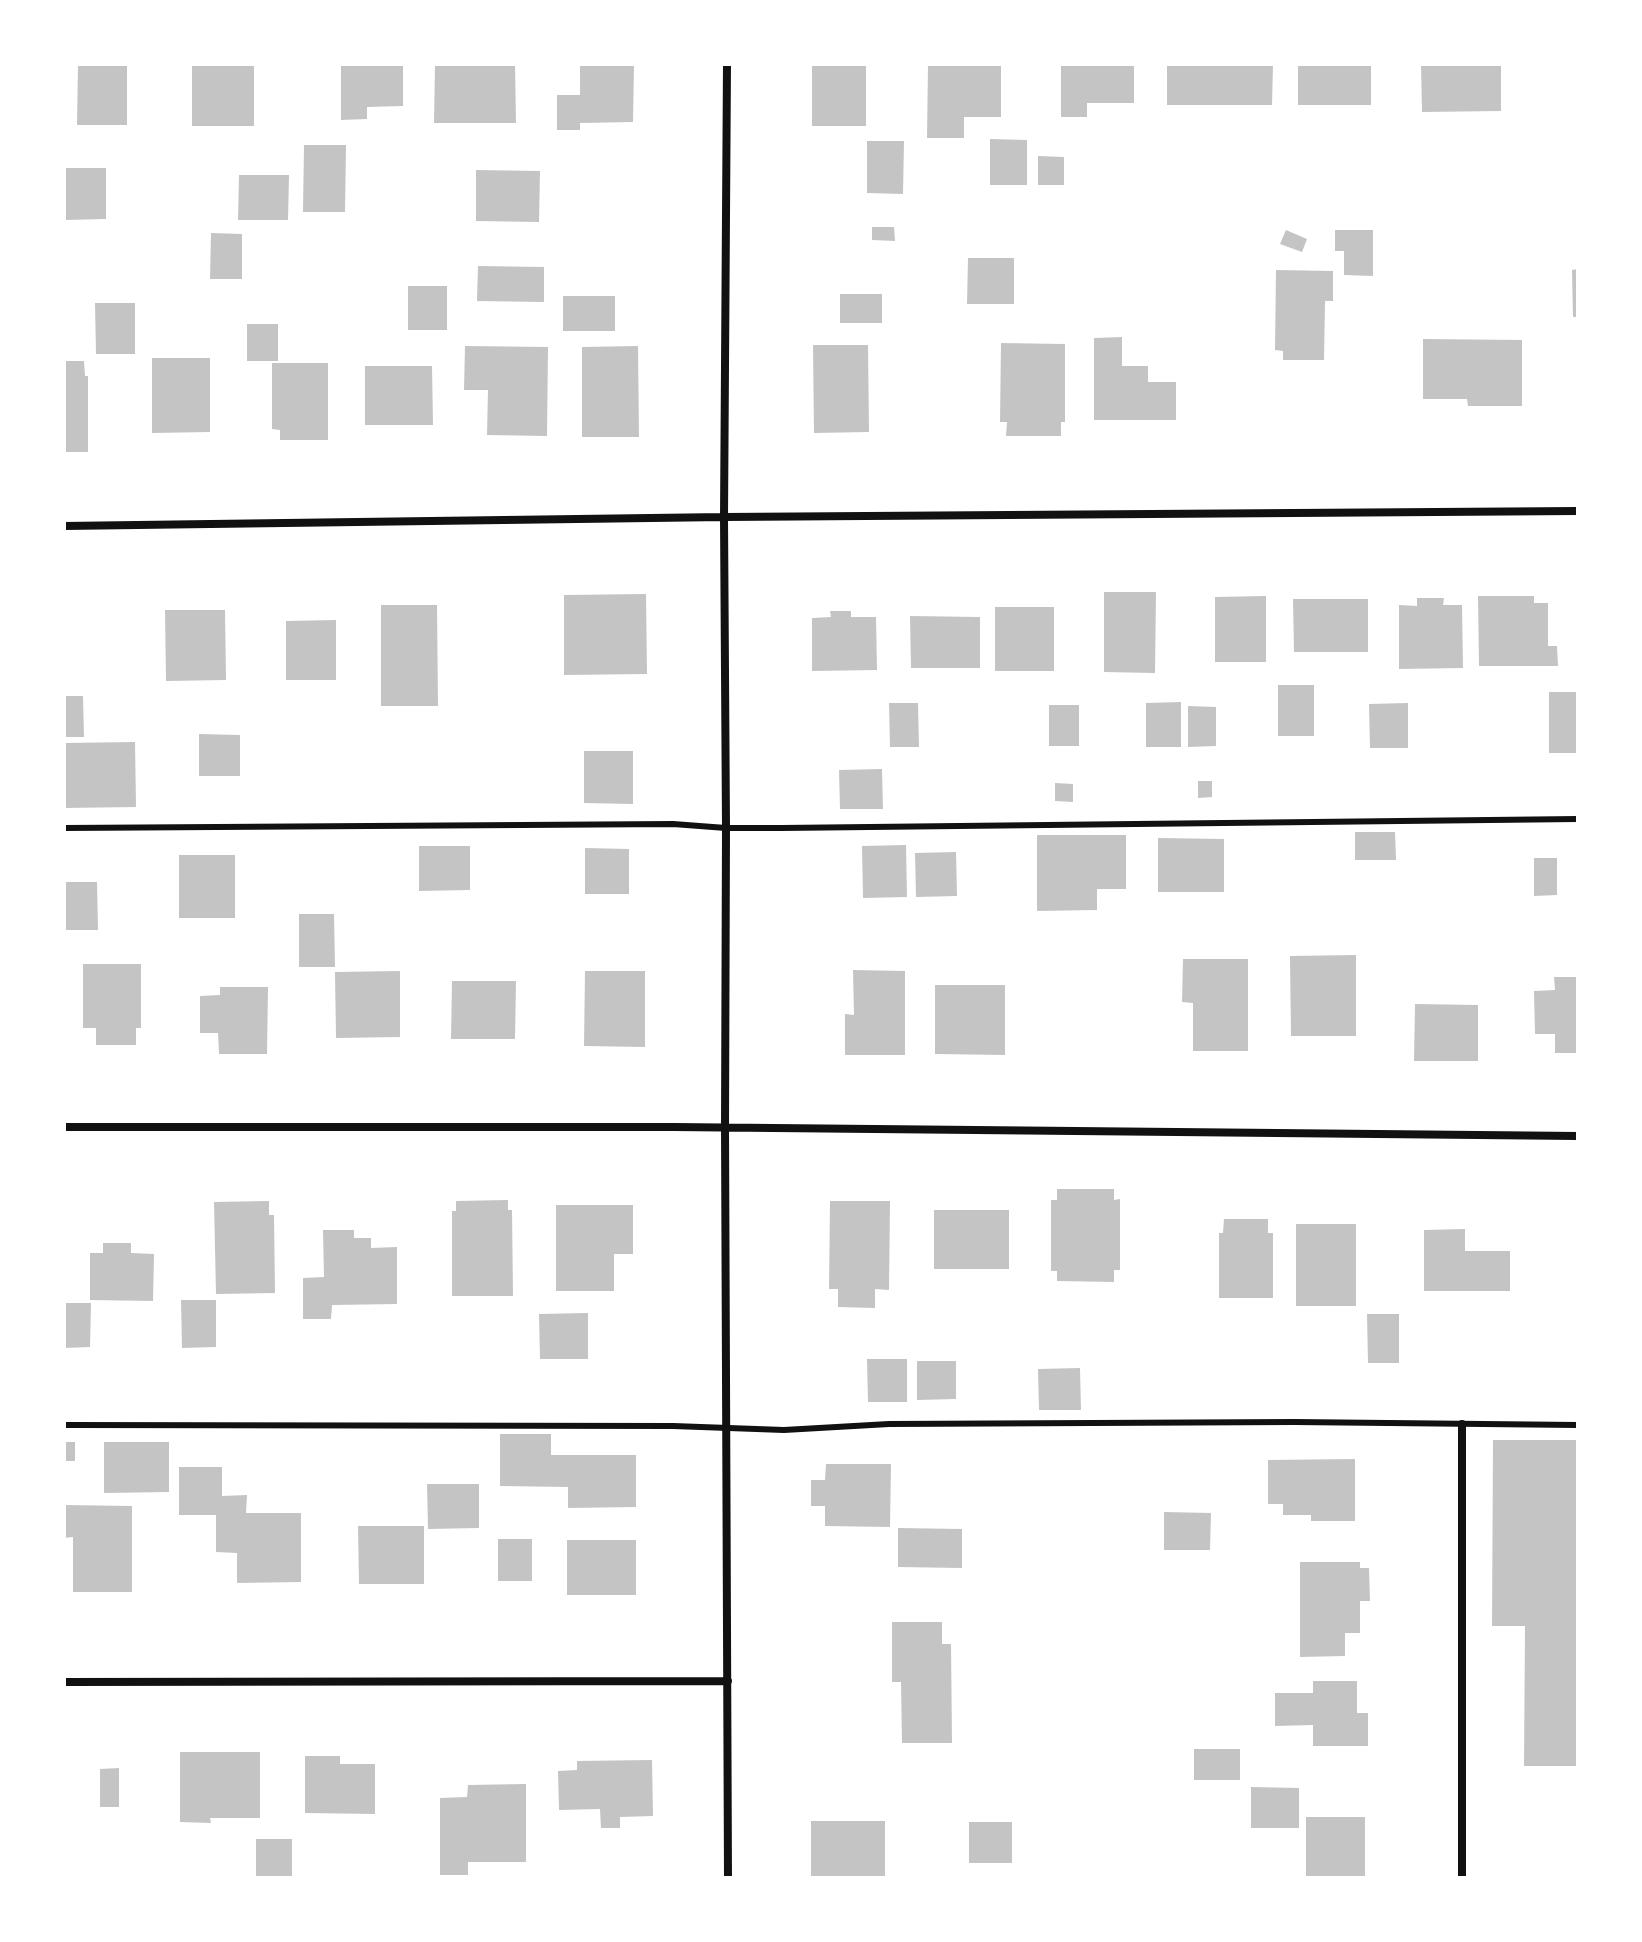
<!DOCTYPE html>
<html>
<head>
<meta charset="utf-8">
<style>
  body { margin:0 }
  #map { position:relative; width:1642px; height:1942px; overflow:hidden; background:#fff; font-family:"Golos Text",sans-serif }
  canvas { display:block }
  .frame { position:absolute; inset:0; border:66px solid #fff; pointer-events:none }
</style>
</head>
<body>
<div id="map">
<canvas width="1642" height="1942"></canvas>
<div class="frame"></div>
</div>
<script>
const c = document.querySelector('canvas').getContext('2d');
c.lineJoin = 'round';
function fill(path, color) { c.fillStyle = color; c.fill(path, 'evenodd'); }
function stroke(path, color, width, dash) { c.strokeStyle = color; c.lineWidth = width; c.lineCap = dash ? 'butt' : 'round'; c.setLineDash(dash || []); c.stroke(path); }
fill(new Path2D(`
  M78 64H127V125H77Z
  M192 64H254V126H192Z
  M341 64H403V106L367 107V119L341 120Z
  M435 64H515L516 123H434Z
  M580 64H634L633 122 580 123V130H557V95H580Z
  M812 64H866V126H812Z
  M928 64H1001V117H964V138H927Z
  M1061 64H1134V103H1087V117H1061Z
  M1167 64H1273L1272 105H1167Z
  M1298 64H1371V105H1298Z
  M1421 64H1501V111L1422 112Z
  M990 139 1027 140V185H990Z
  M867 141H904L903 194 867 193Z
  M304 145H346L345 212H303Z
  M1038 156 1064 157V185H1038Z
  M64 168H106V219L64 220Z
  M476 170 540 171 539 222 476 221Z
  M239 175H289L288 220H238Z
  M872 227H894L895 241 872 240Z
  M1286 230 1307 239 1302 252 1280 244Z
  M1335 230H1373V276L1344 275V251H1335Z
  M211 233 242 234V279H210Z
  M968 258H1014V304H967Z
  M478 266 544 267V302L477 301Z
  M1578 269V317H1573L1572 270Z
  M1276 270 1333 271V301H1325L1324 360H1283V351L1275 350Z
  M408 286H447V330H408Z
  M840 294H882V323H840Z
  M563 296H615V331H563Z
  M95 303H135V354H96Z
  M247 324H278V361H247Z
  M1122 337V366H1148V382H1176V420H1094V338Z
  M1423 339 1522 340V406H1468L1467 399H1423Z
  M1001 343 1065 344V422H1061V436H1006L1007 422H1000Z
  M813 345H868L869 432 814 433Z
  M465 346 548 347 547 436 487 435 488 390H464Z
  M638 346 639 437H582V347Z
  M152 358H210V432L152 433Z
  M64 361H84L85 376H88V452H64Z
  M272 363H328V440H280V430L272 429Z
  M365 366H432L433 425H365Z
  M1104 592H1156L1155 673 1104 672Z
  M646 594 647 674 564 675V595Z
  M1266 596V662H1215V597Z
  M1478 596H1534V603H1548V646H1557L1558 666H1479Z
  M1417 598H1444L1443 605H1462L1463 668 1399 669V605L1417 606Z
  M1293 599H1368V652H1294Z
  M381 605H437L438 706H381Z
  M995 607H1054V671H995Z
  M165 610H225L226 680 166 681Z
  M830 611H851V617H876L877 670 812 671V618L831 617Z
  M910 616 980 617V668H911Z
  M336 620V680H286V621Z
  M1278 685H1314V736H1278Z
  M1549 692H1578V753H1549Z
  M64 696H83L84 737H64Z
  M1181 702V747H1146V703Z
  M889 703H918L919 747H890Z
  M1408 703V748H1370L1369 704Z
  M1049 705H1079V746H1049Z
  M1188 706 1216 707V746L1188 747Z
  M199 734 240 735V776H199Z
  M135 742 136 807 64 808V743Z
  M584 751H633V804L584 803Z
  M882 769 883 809H840L839 770Z
  M1198 781H1212V797L1198 798Z
  M1055 783 1073 784V802L1055 801Z
  M1355 832H1395L1396 860H1355Z
  M1037 835H1126V889H1097V910L1037 911Z
  M1158 838 1224 839V892H1158Z
  M906 845 907 897 863 898 862 846Z
  M419 846H470V890L419 891Z
  M585 848 629 849V894H585Z
  M956 852 957 896 916 897 915 853Z
  M179 855H235V918H179Z
  M1534 858H1557V895L1534 896Z
  M64 882H97L98 930H64Z
  M299 914H334L335 967H299Z
  M1356 955V1036H1291L1290 956Z
  M1183 959H1248V1051H1193V1003L1182 1002Z
  M83 964H141V1028H136V1045H96V1028H83Z
  M853 970 905 971V1055H845V1014L854 1015Z
  M400 971V1037L336 1038 335 972Z
  M585 971H645V1047L584 1046Z
  M1554 977H1578V1053H1555V1034H1535L1534 991 1555 990Z
  M452 981H516L515 1039H451Z
  M935 985H1005V1055L935 1054Z
  M220 987H268L267 1054H219L218 1033H200V996L220 995Z
  M1415 1004 1478 1005V1061H1414Z
  M1057 1189H1114V1200L1120 1199V1270H1114V1282L1057 1281V1271H1051V1200H1057Z
  M508 1200V1210H512L513 1296H452V1211H456V1201Z
  M269 1201V1215H274L275 1293 216 1294 214 1202Z
  M830 1201H890L889 1290 875 1289V1308L838 1307V1289H829Z
  M556 1205H633V1254H614V1291H556Z
  M934 1210H1009V1269H934Z
  M1224 1219H1268V1233H1273V1298H1219V1233H1223Z
  M1296 1224H1356V1306H1296Z
  M1465 1229V1251H1510V1291H1424V1230Z
  M323 1230H354V1238H371V1248L397 1247V1304L332 1305 331 1319H303V1278L324 1277Z
  M103 1243H131V1253L154 1254 153 1301 90 1300V1253H103Z
  M181 1300H216V1347L182 1348Z
  M64 1303H91L90 1347 64 1348Z
  M588 1313V1359H540L539 1314Z
  M1367 1314H1399V1363H1368Z
  M867 1359H907V1402H868Z
  M917 1361H956V1399L917 1400Z
  M1080 1368 1081 1410H1039L1038 1369Z
  M500 1434H551V1455H636V1507L568 1508V1487L500 1486Z
  M1493 1440H1578V1766H1524L1525 1626H1492Z
  M64 1442H75V1461H64Z
  M104 1442H169V1492L104 1493Z
  M1355 1459V1521H1311V1515H1283V1504H1268V1460Z
  M826 1464H891L890 1527 825 1526V1506H811V1480H825Z
  M179 1467H222V1496L247 1495 246 1513H301V1582L237 1583V1553L216 1552V1515H179Z
  M427 1484H479V1528L428 1529Z
  M64 1505 132 1506V1592H73V1537L64 1538Z
  M1164 1512 1211 1513 1210 1550H1164Z
  M358 1526H424V1584H359Z
  M898 1528 962 1529V1568L898 1567Z
  M498 1539H532V1581H498Z
  M567 1540H636V1595H567Z
  M1300 1562H1360V1568H1369L1370 1601H1360V1633H1345V1656L1300 1657Z
  M892 1622H942V1644H951L952 1743H902L901 1682H892Z
  M1313 1681H1357V1713H1368V1746H1313V1725L1275 1726V1693H1313Z
  M1194 1749H1240V1780H1194Z
  M180 1752H260V1818H210L211 1823 180 1822Z
  M305 1756H340V1764H375V1814L305 1813Z
  M652 1760 653 1816 620 1817V1828H601L600 1809 559 1810 558 1771 577 1770V1761Z
  M119 1768V1807H100V1769Z
  M526 1784V1862H468V1875H440V1798L467 1797 468 1785Z
  M1251 1787 1299 1788V1828H1251Z
  M1306 1817H1365V1878H1306Z
  M811 1821H885V1878H811Z
  M969 1822H1012V1863H969Z
  M256 1839H292V1878H256Z`), '#c4c4c4');
stroke(new Path2D(`
  M64 828 673 824 726 828H781L1578 819
  M64 1425 673 1426 784 1430 889 1424 1294 1422 1578 1425`), '#111', 6);
stroke(new Path2D(`
  M727 64 724 517 726 828 725 1127 728 1878
  M64 526 724 517 1578 511
  M64 1127H673L1578 1136
  M64 1682 728 1681
  M1462 1878V1424`), '#111', 8);
</script>
</body>
</html>
